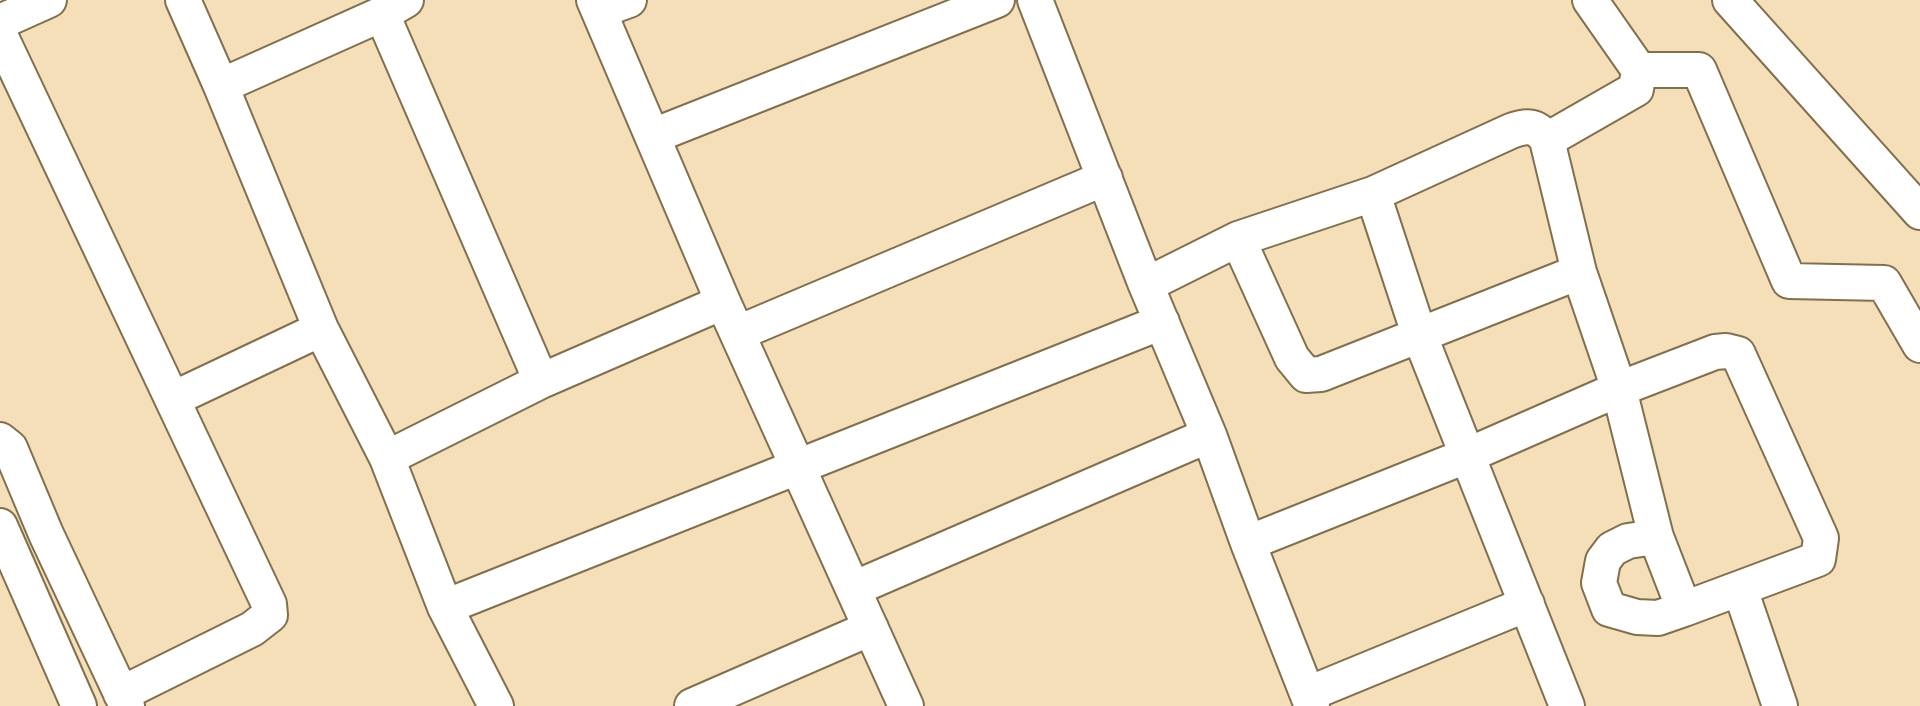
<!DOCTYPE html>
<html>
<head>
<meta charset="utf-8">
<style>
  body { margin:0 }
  canvas { display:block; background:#f4dfb8 }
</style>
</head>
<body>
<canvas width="1920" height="706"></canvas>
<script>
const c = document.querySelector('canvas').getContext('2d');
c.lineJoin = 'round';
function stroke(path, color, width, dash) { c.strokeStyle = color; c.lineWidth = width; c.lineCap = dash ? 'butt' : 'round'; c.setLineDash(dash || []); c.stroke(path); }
const minor = new Path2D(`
  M183 0 221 86 321 329 387 458 445 607 496 706
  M594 0 723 302 906 706
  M1035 0 1146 285 1209 435 1248 543 1312 706
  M1730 0 1920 212
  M599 11 629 0
  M382 14 541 381
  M0 22 49 0
  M0 35 269 604 270 615 252 629 121 694
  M1639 70H1699L1789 281 1884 283 1920 345
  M221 86 382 14 406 0
  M653 136 997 0
  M1547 140 1636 89 1639 70 1590 0
  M1373 194 1419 334 1567 706
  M1238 239 1292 358 1306 375 1321 374 1579 272
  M1146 285 1238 239 1373 194 1511 131C1527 125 1537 125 1547 140L1579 272 1619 389 1656 537 1684 609 1818 559 1821 538 1738 354 1726 351 1715 352 1619 389 1466 456 1248 543
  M738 333 1105 178
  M173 399 321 329
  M0 440 10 448 46 534 127 706
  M387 458 541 381 723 302
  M0 526 79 706
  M1656 537 1628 541 1612 549 1603 561 1599 583 1609 609 1637 617 1658 618 1684 609
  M853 589 1209 435
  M1740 589 1780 706
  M445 607 1162 322
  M1308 694 1527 604
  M692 706 871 628`);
stroke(minor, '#826f4c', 38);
stroke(minor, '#fff', 34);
</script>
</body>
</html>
